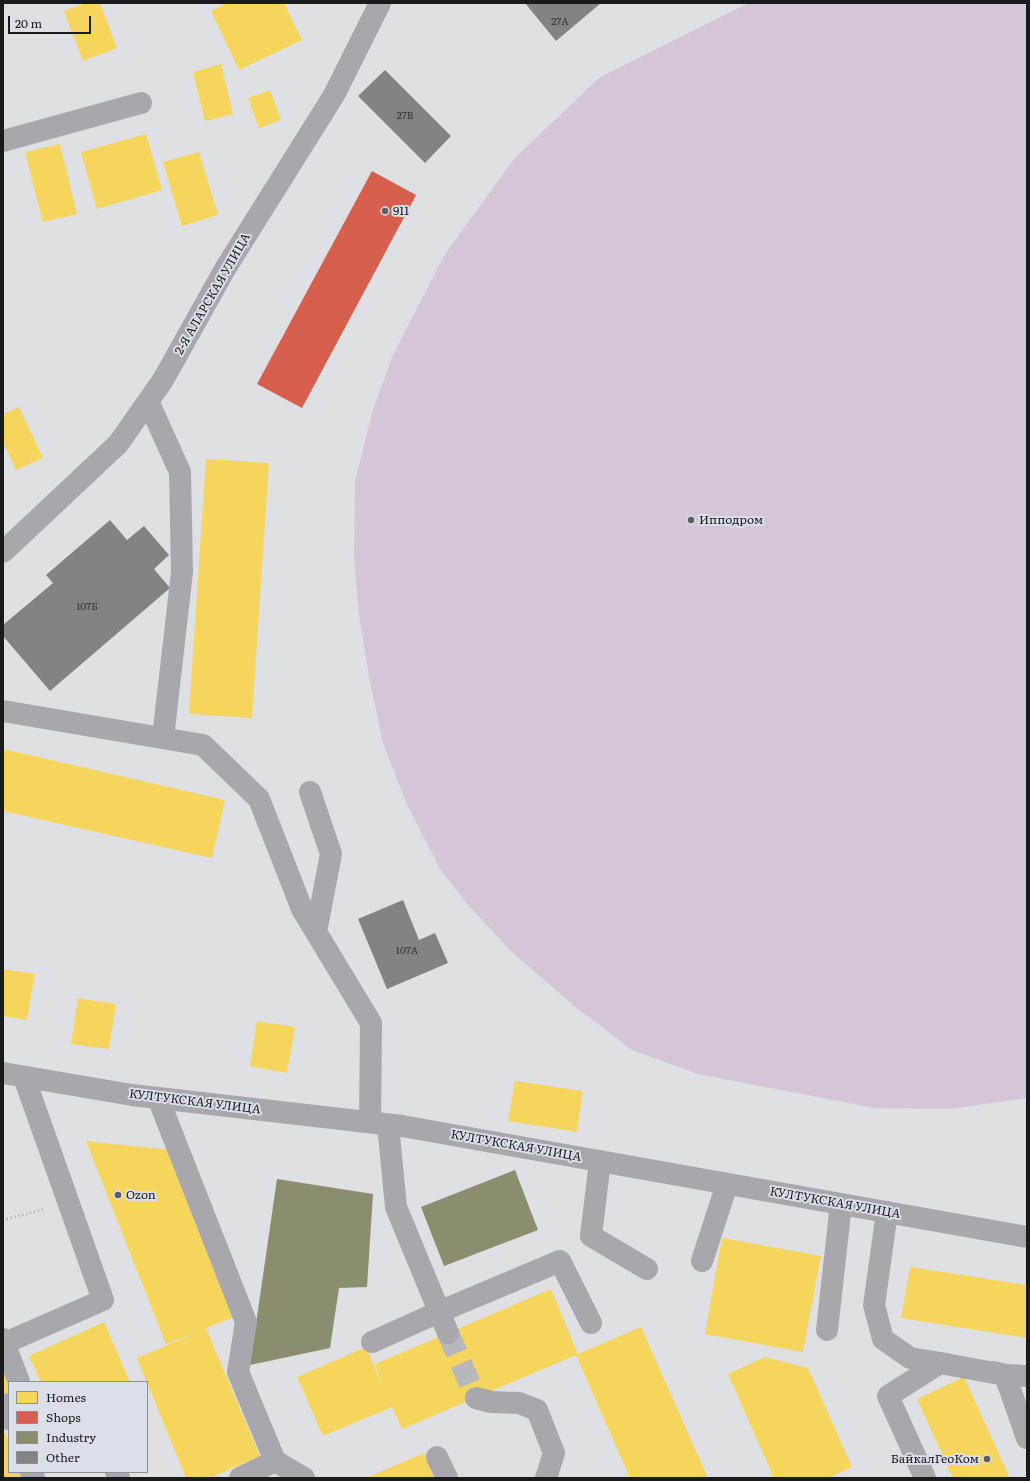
<!DOCTYPE html>
<html>
<head>
<meta charset="utf-8">
<style>
  body { margin:0 }
  #map { position:relative; width:1030px; height:1481px; overflow:hidden; background:#dee0e4; font-family:Literata,serif }
  canvas { display:block }
  .frame { position:absolute; inset:0; border:4px solid #191a1d; pointer-events:none }
  .legend { position:absolute; left:8px; top:1381px; width:140px; height:92px; box-sizing:border-box; background:#dbdfe7; border:1px solid #8d9096; margin:0; padding:5px 7px; list-style:none; font-size:12px; color:#191a1d }
  .legend li { display:flex; align-items:center; gap:8px; height:20px }
  .legend b { width:20px; border:1px solid #8d9096 }
  .scale { position:absolute; left:8px; top:16px; width:83px; height:18px; box-sizing:border-box; border:2px solid #191a1d; border-top:0; padding-left:5px; font-size:12px; line-height:14px; white-space:nowrap; color:#191a1d; -webkit-text-stroke:3px #dbdfe7; paint-order:stroke }
</style>
</head>
<body>
<div id="map">
<canvas width="1030" height="1481"></canvas>
<div class="frame"></div>
<ul class="legend">
<li><b style="height:11px;background:#f6d55c"></b>Homes</li>
<li><b style="height:11px;background:#d6604d"></b>Shops</li>
<li><b style="height:11px;background:#8c8c6e"></b>Industry</li>
<li><b style="height:11px;background:#818385"></b>Other</li>
</ul>
<div class="scale">20 m</div>
</div>
<script>
const c = document.querySelector('canvas').getContext('2d');
c.lineJoin = 'round';
function fill(path, color) { c.fillStyle = color; c.fill(path, 'evenodd'); }
function stroke(path, color, width, dash) { c.strokeStyle = color; c.lineWidth = width; c.lineCap = dash ? 'butt' : 'round'; c.setLineDash(dash || []); c.stroke(path); }
function write(font, color, halo, rows, align = 'center') {
  c.font = font + ' Literata,serif'; c.lineWidth = 4; c.setLineDash([]); c.textBaseline = 'middle'; c.strokeStyle = halo; c.fillStyle = color; for (const [text, x, y, turn = 0] of rows) {
    c.save(); c.translate(x, y); c.rotate((+turn || 0) * Math.PI / 180); c.textAlign = isNaN(turn) ? turn : align; if (halo) c.strokeText(text, 0, 0); c.fillText(text, 0, 0); c.restore();
  }
}
fill(new Path2D(`
  M748 3H1027V1098L949 1109 874 1108 698 1074 632 1050 574 1006 511 951 469 906 440 869 407 805 383 743 369 677 359 615 354 558 355 482 372 413 393 355 445 254 514 159 600 77Z`), '#d4c6d5');
fill(new Path2D(`
  M86 3H100L117 48 83 61 64 11Z
  M227 3H284L302 40 239 70 211 11Z
  M221 64 233 114 205 121 193 72Z
  M270 90 281 120 259 128 248 98Z
  M146 134 162 190 97 209 81 152Z
  M60 144 77 214 43 222 25 152Z
  M199 152 218 215 182 226 163 162Z
  M19 407 43 458 16 470 3 442V414Z
  M206 459 269 463 252 718 189 714Z
  M3 749 225 800 212 858 3 811Z
  M3 969 35 974 27 1020 3 1016Z
  M78 998 116 1004 109 1049 71 1044Z
  M257 1021 295 1027 287 1073 250 1066Z
  M515 1081 583 1091 577 1132 508 1121Z
  M86 1141 171 1150 234 1317 206 1328 260 1456 210 1478H186L137 1358 198 1332 166 1344Z
  M722 1238 821 1256 803 1352 705 1334Z
  M910 1267 1027 1285V1338L901 1318Z
  M551 1289 578 1354 641 1327 708 1478H630L576 1355 402 1429 392 1407 323 1436 297 1377 366 1347 384 1389 375 1364Z
  M104 1322 130 1382H41L29 1356Z
  M765 1357 808 1368 852 1467 828 1478H774L728 1374Z
  M3 1364 9 1382V1394L3 1397Z
  M964 1377 1010 1478H953L917 1399Z
  M3 1428 9 1441V1472H24L26 1478H3Z
  M424 1453 434 1478H366Z`), '#f6d55c');
fill(new Path2D(`
  M372 171 416 195 302 408 257 384Z`), '#d6604d');
fill(new Path2D(`
  M515 1170 538 1230 444 1266 421 1207Z
  M277 1179 373 1194 367 1287 339 1288 330 1348 250 1365Z`), '#8c8c6e');
fill(new Path2D(`
  M525 3H601L556 41Z
  M385 70 451 136 425 163 358 96Z
  M110 520 127 540 144 526 169 555 154 569 170 588 50 691 3 636V625L53 583 46 575Z
  M403 900 419 940 435 933 448 963 387 989 358 919Z`), '#818385');
stroke(new Path2D(`
  M448 1333 476 1398`), '#b7b8bc', 22, [22, 11]);
stroke(new Path2D(`
  M3 1220 45 1209`), '#a4a4a8', 2.5, [1, 3]);
stroke(new Path2D(`
  M3 141 141 103
  M148 401 180 472 182 572 163 738
  M3 552 118 444 163 380 225 269 334 95 380 3
  M3 711 203 745 259 799 302 909 371 1023 370 1122
  M310 792 331 854 316 932
  M3 1073 132 1095 402 1126 1027 1237
  M158 1098 246 1322 238 1372 275 1461 240 1478
  M388 1125 396 1207 448 1333
  M600 1161 591 1236 647 1269
  M887 1212 874 1305 883 1339 910 1358 947 1364
  M702 1261 727 1184
  M827 1330 841 1204
  M3 1339 19 1382
  M372 1342 439 1312 560 1261 591 1323
  M5 1343 103 1300 24 1077
  M993 1372 1005 1375 1027 1376
  M476 1398 491 1402 519 1403 537 1410 554 1453 546 1478
  M9 1404 4 1407 9 1419
  M437 1457 447 1478
  M275 1461 304 1478
  M31 1472 34 1478
  M116 1472 119 1478
  M925 1478 888 1396 940 1363 1005 1375 1027 1438`), '#a8a7ae', 22);
for (const [x, y, r, color] of [
  [385,211,4,"#5e5f63"],
  [691,520,4,"#5e5f63"],
  [118,1195,4,"#5e5f63"],
  [987,1459,4,"#5e5f63"]
]) { const dot = new Path2D(); dot.arc(x, y, r, 0, 2 * Math.PI); c.fillStyle = color; c.fill(dot); stroke(dot, '#dbdfe7', 1.5); }
write('10px', '#333437', null, [
  ["27А",560,22],
  ["27В",405,116],
  ["107Б",87,607],
  ["107А",407,951]
]);
write('12px', '#191a1d', '#dbdfe7', [
  ["911",393,211],
  ["Ипподром",699,520],
  ["Ozon",126,1195],
  ["БайкалГеоКом",979,1459,"right"]
], 'left');
write('12px', '#191a1d', '#dbdfe7', [
  ["2-Я АЛАРСКАЯ УЛИЦА",213,294,-60],
  ["КУЛТУКСКАЯ УЛИЦА",195,1102,7],
  ["КУЛТУКСКАЯ УЛИЦА",516,1146,10],
  ["КУЛТУКСКАЯ УЛИЦА",835,1203,10]
]);
</script>
</body>
</html>
